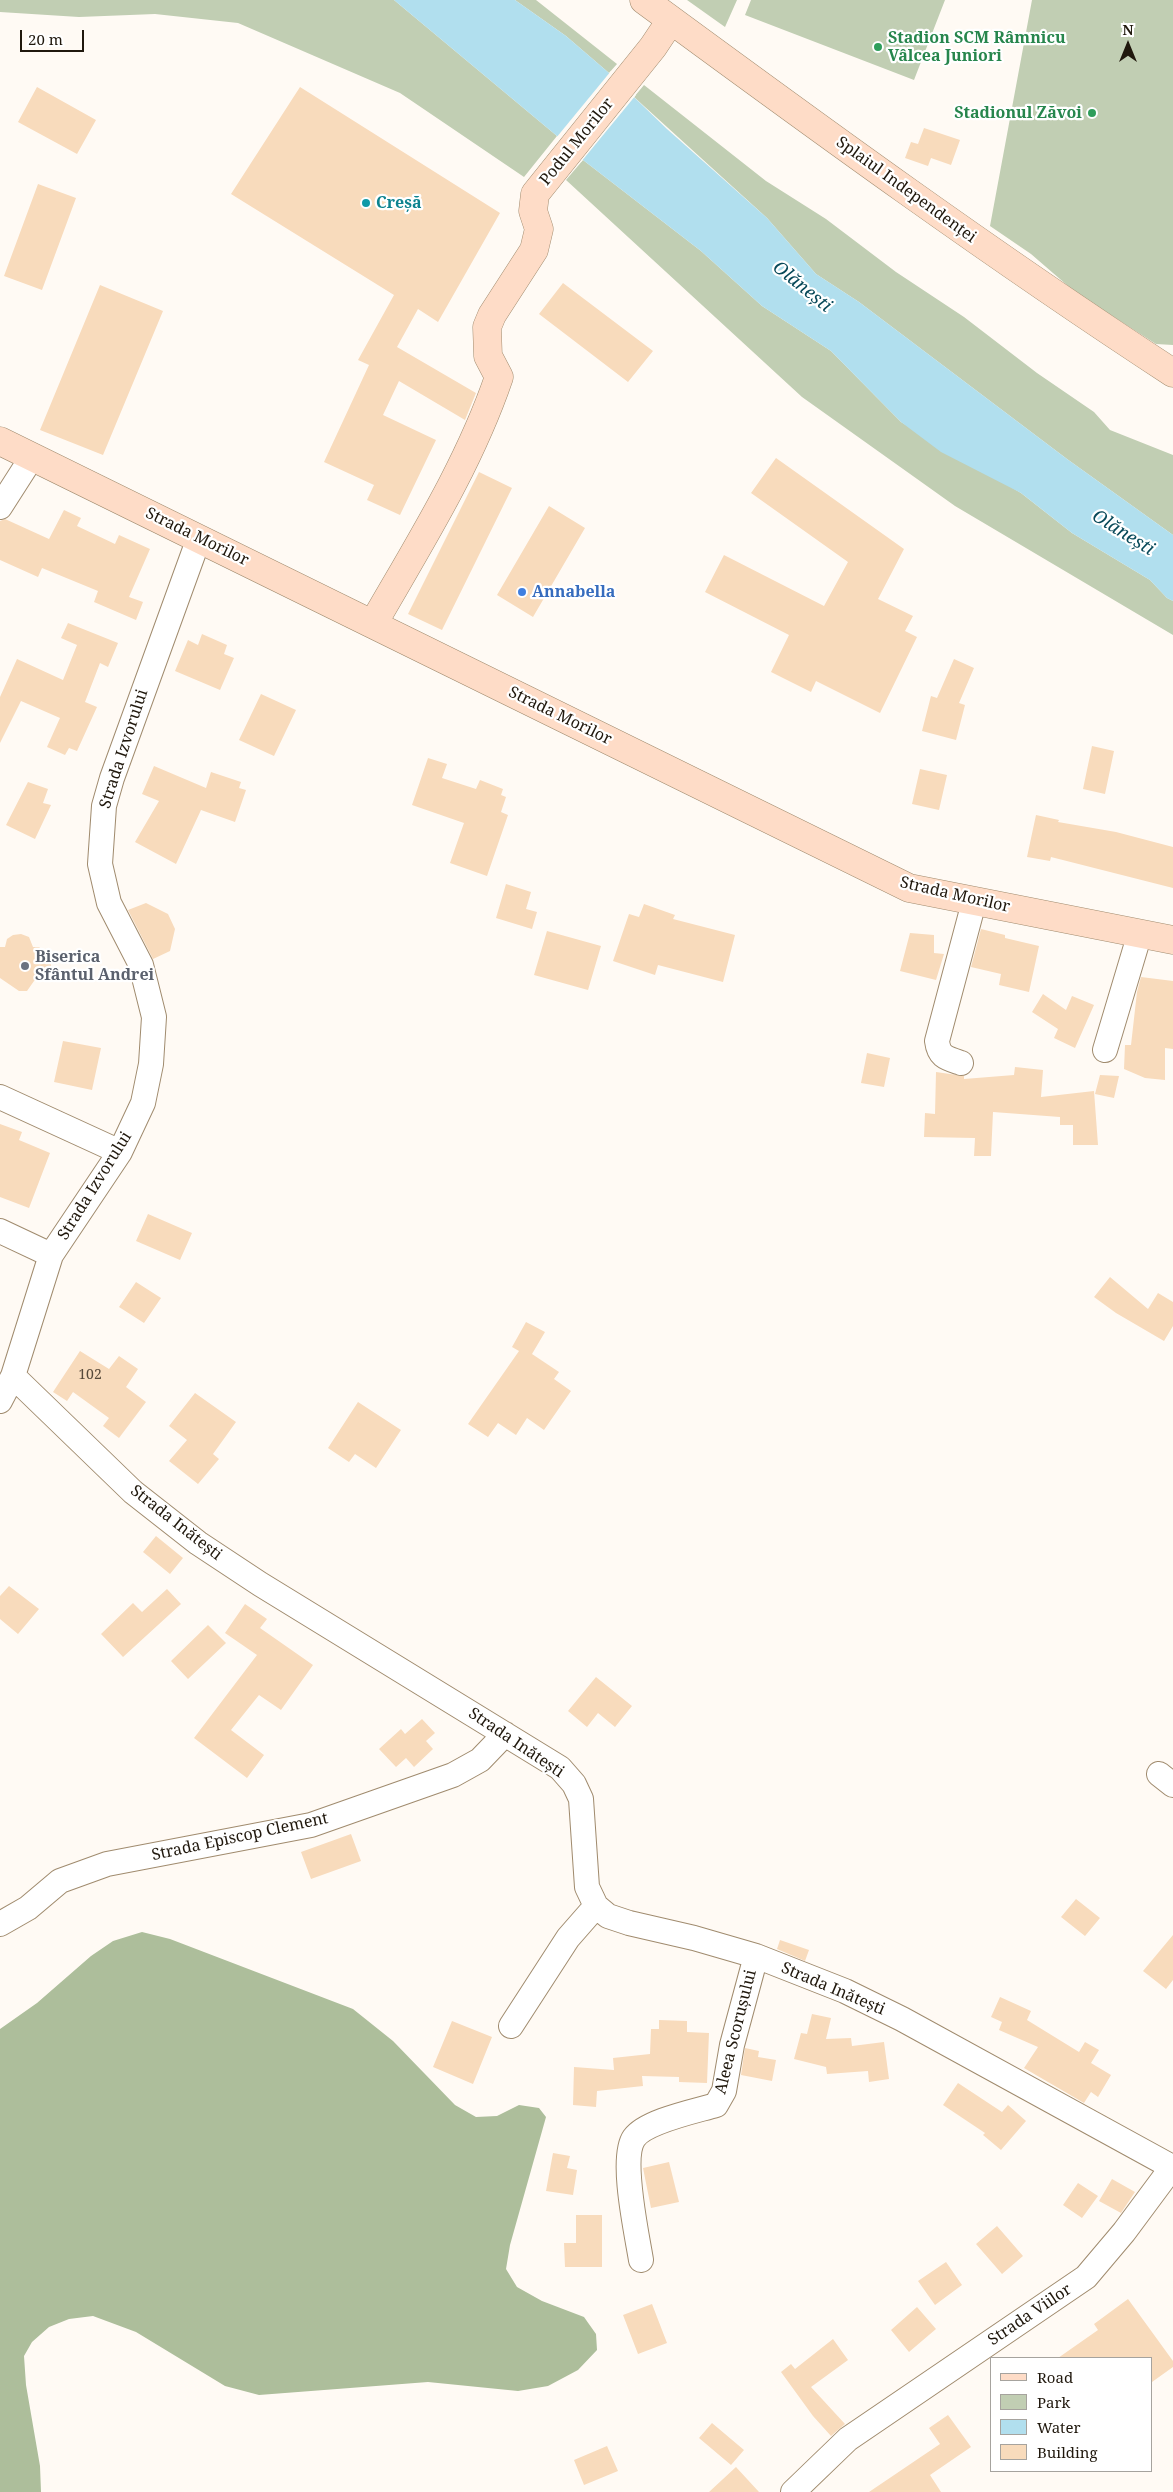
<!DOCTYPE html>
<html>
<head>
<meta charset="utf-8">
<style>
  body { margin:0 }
  #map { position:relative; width:1173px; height:2492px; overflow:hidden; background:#fffaf4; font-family:"Noto Serif",serif }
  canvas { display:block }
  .legend { position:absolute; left:990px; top:2357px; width:162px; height:115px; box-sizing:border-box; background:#fff; border:1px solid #a6a39e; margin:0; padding:6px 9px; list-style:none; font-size:15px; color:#20180d }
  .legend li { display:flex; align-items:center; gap:10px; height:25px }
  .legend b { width:25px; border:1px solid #a6a39e }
  .north { position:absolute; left:1103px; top:20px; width:50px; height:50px; -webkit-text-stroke:4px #fff; paint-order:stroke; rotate:0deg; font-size:14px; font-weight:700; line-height:20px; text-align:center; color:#20180d }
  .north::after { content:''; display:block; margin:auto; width:18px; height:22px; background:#20180d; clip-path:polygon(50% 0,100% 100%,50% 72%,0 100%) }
  .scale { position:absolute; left:20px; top:30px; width:64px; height:22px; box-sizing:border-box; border:2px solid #20180d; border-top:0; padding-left:6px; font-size:15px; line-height:18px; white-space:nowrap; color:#20180d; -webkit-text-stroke:4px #fff; paint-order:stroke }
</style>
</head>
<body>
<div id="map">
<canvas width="1173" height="2492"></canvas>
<ul class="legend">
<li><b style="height:6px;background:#fedcc7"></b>Road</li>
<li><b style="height:14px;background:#c1ceb3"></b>Park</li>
<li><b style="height:14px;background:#b1dfee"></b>Water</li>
<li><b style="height:14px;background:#f8dbbc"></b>Building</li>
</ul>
<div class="north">N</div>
<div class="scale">20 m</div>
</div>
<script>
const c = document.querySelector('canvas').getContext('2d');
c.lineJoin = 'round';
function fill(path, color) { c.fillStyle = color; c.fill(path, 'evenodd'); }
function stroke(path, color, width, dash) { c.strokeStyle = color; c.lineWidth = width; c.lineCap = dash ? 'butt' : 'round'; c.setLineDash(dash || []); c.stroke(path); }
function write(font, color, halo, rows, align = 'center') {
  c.font = font + ' "Noto Serif",serif'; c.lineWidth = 4.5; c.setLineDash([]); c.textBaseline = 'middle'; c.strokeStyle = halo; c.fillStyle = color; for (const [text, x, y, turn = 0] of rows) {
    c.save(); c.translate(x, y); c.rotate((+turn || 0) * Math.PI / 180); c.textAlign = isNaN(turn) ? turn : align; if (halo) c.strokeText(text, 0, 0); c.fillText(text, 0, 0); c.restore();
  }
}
fill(new Path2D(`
  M0 0H394L557 136 524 177 400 93 238 23 155 14 79 17 0 12Z
  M515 0H536L617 64 609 73 566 36Z
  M687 0H737L725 27Z
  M751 0H945L914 80 745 15Z
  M1032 0H1173V345L1156 344 1075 292 1031 254 990 226Z
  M644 85 766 181 826 219 896 272 964 317 1037 373 1094 412 1110 430 1173 455V535L1067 459 859 302 816 274 767 218 634 97Z
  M583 160 701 251 762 306 831 351 901 422 1021 493 1072 533 1150 580 1167 598 1173 601V635L955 506 802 397 566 180Z`), '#c1ceb3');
fill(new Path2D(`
  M142 1932 170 1939 353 2009 393 2041 455 2105 476 2117 497 2116 519 2105 539 2108 546 2117 510 2245 506 2269 517 2287 542 2301 584 2317 596 2334 597 2350 578 2370 548 2386 518 2391 428 2382 259 2395 225 2386 136 2332 93 2316 69 2319 49 2327 32 2342 24 2356 26 2385 40 2466 41 2492H0V2029L37 2003 91 1956 113 1941Z`), '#adbe9b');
fill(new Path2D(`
  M394 0H515L566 36 609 73 667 129 767 218 816 274 859 302 1067 459 1173 535V601L1167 598 1150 580 1072 533 1021 493 941 452 901 422 831 351 762 306 701 251 583 160 557 136Z`), '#b1dfee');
fill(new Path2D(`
  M611 71 636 95 581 162 556 138Z`), '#fffaf4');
fill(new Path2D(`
  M37 87 96 120 77 154 18 122Z
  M300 87 500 213 438 322 418 309 397 347 476 393 465 420 399 381 383 415 436 440 400 515 367 500 374 485 324 462 369 365 358 360 394 295 231 194Z
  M924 128 960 140 951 165 931 158 928 166 905 158 911 142 918 144Z
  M38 184 76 198 42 290 4 276Z
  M563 283 653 351 628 382 539 314Z
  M100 285 163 311 103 455 40 430Z
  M776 458 904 549 878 599 913 616 905 631 917 637 880 713 816 681 811 692 771 672 789 635 705 592 724 555 824 606 848 562 751 493Z
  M479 472 512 488 442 630 408 614Z
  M549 506 585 528 533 617 497 595Z
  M64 510 81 518 77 526 115 544 119 535 150 549 129 597 143 602 136 620 94 602 98 591 42 568 38 577 0 560V521L5 519 49 539Z
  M68 623 118 643 108 667 100 663 85 702 97 707 77 751 69 748 65 755 47 747 60 718 21 701 0 743V697L17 659 63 680 77 645 61 638Z
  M202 634 227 645 224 654 234 658 220 690 175 671 188 640 198 645Z
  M954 659 974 668 959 703 965 705 956 740 922 731 931 696 937 698Z
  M261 694 296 710 274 756 239 740Z
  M1092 746 1114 751 1105 794 1083 789Z
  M428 758 447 764 442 778 476 789 480 780 503 789 501 795 506 797 501 812 508 815 487 876 450 863 464 823 412 805Z
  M154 766 206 788 211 772 241 782 239 788 246 790 235 822 201 810 176 864 135 842 159 801 142 794Z
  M920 769 947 775 939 810 912 804Z
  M28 782 48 789 43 803 51 805 35 839 6 825Z
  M1036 815 1059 820 1058 822 1116 832 1173 847V888L1051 857 1050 861 1027 857Z
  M506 884 531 892 526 909 537 912 532 929 496 918Z
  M146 903 168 914 175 929 170 951 153 959 128 910Z
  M644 904 675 915 673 919 735 935 723 982 658 965 655 975 613 961 629 914 639 917Z
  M981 929 1005 935V938L1039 946 1029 992 999 985 1001 974 971 967Z
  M547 931 601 946 588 990 534 975Z
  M910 933 934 935V953L944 954 936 980 900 971Z
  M21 934 29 937 33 947H39L47 953 51 961V970L47 979 34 981 27 991H19L0 978V947H5L7 939 13 935Z
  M1141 977 1173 981V1049L1165 1048V1080L1145 1078 1124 1069 1125 1045H1131L1137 992Z
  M1043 994 1066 1010 1072 996 1094 1005 1075 1048 1054 1038 1058 1029 1032 1012Z
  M63 1041 101 1048 92 1090 54 1082Z
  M867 1053 890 1058 884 1087 861 1083Z
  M1015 1067 1043 1070 1041 1097 1094 1091 1098 1145H1073V1125H1060V1117L993 1112 991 1156H974L975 1138 924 1137 925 1113 935 1114 936 1072 964 1076V1079L1014 1075Z
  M1100 1075 1119 1076 1114 1098 1095 1094Z
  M0 1124 22 1132 19 1140 50 1153 29 1208 0 1197Z
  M148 1214 192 1233 180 1260 136 1241Z
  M1110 1277 1148 1309 1158 1293 1173 1302V1326L1164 1341 1116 1313 1094 1297Z
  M136 1282 161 1298 144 1323 119 1307Z
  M526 1322 545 1332 532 1354 559 1372 554 1379 571 1391 544 1430 527 1418 516 1435 498 1423 488 1437 468 1424 519 1351 512 1347Z
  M80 1351 109 1369 119 1356 138 1369 126 1387 146 1402 119 1438 103 1426 109 1418 73 1392 67 1401 53 1392Z
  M195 1393 236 1422 213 1454 219 1459 198 1484 169 1461 187 1440 169 1426Z
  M358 1402 401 1430 376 1468 355 1454 349 1462 328 1448Z
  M156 1536 183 1558 170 1574 143 1552Z
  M9 1586 39 1609 18 1634 0 1619V1596Z
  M167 1589 181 1604 123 1657 101 1634 133 1603 142 1612Z
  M245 1604 267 1619 260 1628 313 1665 281 1710 259 1695 231 1730 264 1755 247 1778 194 1738 257 1655 225 1633Z
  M208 1625 226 1643 188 1679 171 1661Z
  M596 1677 632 1706 615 1727 598 1713 587 1727 568 1711Z
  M422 1719 435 1733 426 1741 433 1749 414 1767 406 1758 396 1767 379 1749 401 1729 405 1734Z
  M351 1834 361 1861 311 1879 301 1852Z
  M1076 1899 1100 1918 1085 1936 1061 1917Z
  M1173 1935V1980L1166 1989 1143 1971Z
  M780 1940 809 1950 805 1961 777 1949Z
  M1000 1997 1031 2011 1027 2020 1079 2052 1085 2042 1099 2050 1091 2063 1111 2075 1098 2097 1091 2092 1084 2103 1024 2068 1038 2047 999 2030 1002 2022 991 2017Z
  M812 2014 831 2018 826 2039 851 2038 852 2046 884 2042 889 2079 869 2082 868 2071 827 2074 826 2067 794 2059 801 2033 807 2034Z
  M659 2020 687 2021V2032L709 2033 707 2083 679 2082V2077L642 2076 643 2086 597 2091 596 2107 573 2105 574 2067 614 2070 613 2058 650 2054 651 2029H659Z
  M452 2021 492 2037 473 2084 433 2067Z
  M745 2048 759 2051 758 2057 776 2060 772 2081 741 2075Z
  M958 2083 1002 2112 1008 2105 1026 2121 1001 2150 983 2135 985 2133 943 2105Z
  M553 2153 570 2156 567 2168 577 2170 573 2195 546 2191Z
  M669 2162 679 2202 651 2208 643 2168Z
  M1112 2179 1135 2192 1121 2213 1099 2201Z
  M1078 2183 1098 2196 1082 2218 1063 2205Z
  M576 2215H602V2267H565L564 2243H576Z
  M997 2226 1023 2256 1002 2274 976 2244Z
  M946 2262 962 2285 935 2305 918 2281Z
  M1128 2299 1173 2361V2367L1152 2382V2358H1058L1098 2330 1094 2324Z
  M652 2304 667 2343 638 2354 623 2315Z
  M917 2307 936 2329 909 2352 891 2330Z
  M833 2339 848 2360 811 2387 845 2424 831 2436 813 2416 781 2372 791 2364 795 2369Z
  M948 2415 971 2447 930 2475 941 2492H869L940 2444 929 2428Z
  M712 2423 744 2450 731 2465 699 2438Z
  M607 2446 618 2471 584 2485 574 2460Z
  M736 2467 759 2492H709Z`), '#f8dbbc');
const street = new Path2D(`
  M0 507 32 457
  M1105 1050 1140 933
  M961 1063C946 1058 939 1057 937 1041L974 902
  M0 1097 120 1152
  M0 1231 51 1255
  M13 1376 133 1492 198 1543 260 1584 560 1768 574 1784 581 1799 587 1887 596 1906 608 1916 629 1923 694 1938 756 1956 845 1991 902 2019 1172 2167
  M0 1401 13 1376 51 1255 120 1152 143 1103 151 1064 154 1017 141 965 109 903 100 864 104 806 112 778 199 538
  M1159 1774 1173 1785
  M0 1924 28 1908 60 1881 107 1864 311 1825 453 1775 480 1760 505 1734
  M511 2026 568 1938 596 1906
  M641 2260C637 2235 620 2158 634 2138 646 2121 696 2111 716 2105L724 2091 732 2045 756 1956
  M793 2492 848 2439 1086 2277 1124 2232 1173 2166`);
const secondary = new Path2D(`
  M644 0C818 128 992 255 1173 373
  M0 441 909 888 1173 940
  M373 624C419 544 469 465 499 377L488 356 487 327 492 315 534 250 539 229 533 211 535 194 653 47 671 20`);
stroke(street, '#a08b6e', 26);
stroke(secondary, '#a08b6e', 29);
stroke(street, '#fff', 24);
stroke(secondary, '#fedcc7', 28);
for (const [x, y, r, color] of [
  [878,47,5,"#2e9e5b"],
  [1092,113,5,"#2e9e5b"],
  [366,203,5,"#0f9aa8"],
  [522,592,5,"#3f7fe0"],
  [25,966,5,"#6b7280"]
]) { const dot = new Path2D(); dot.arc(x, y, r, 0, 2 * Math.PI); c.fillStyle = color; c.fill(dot); stroke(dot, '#fff', 2); }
write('14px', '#564939', null, [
  ["102",90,1375]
]);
write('bold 16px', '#27864d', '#fff', [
  ["Stadion SCM Râmnicu",888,38],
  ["Vâlcea Juniori",888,56],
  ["Stadionul Zăvoi",1082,113,"right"]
], 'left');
write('16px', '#20180d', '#fff', [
  ["Podul Morilor",577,142,-51],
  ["Splaiul Independenței",906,190,36],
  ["Strada Morilor",197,537,26],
  ["Strada Morilor",560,716,26],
  ["Strada Izvorului",124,749,-72],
  ["Strada Morilor",955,895,13],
  ["Strada Izvorului",95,1186,-58],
  ["Strada Inătești",176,1523,38],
  ["Strada Inătești",516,1743,34],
  ["Strada Episcop Clement",240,1837,-12],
  ["Strada Inătești",833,1989,23],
  ["Aleea Scorușului",736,2032,-76],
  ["Strada Viilor",1030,2315,-34]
]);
write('bold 16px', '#0d838f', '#fff', [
  ["Creșă",376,203]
], 'left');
write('bold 16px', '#366cbe', '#fff', [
  ["Annabella",532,592]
], 'left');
write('bold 16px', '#5b616d', '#fff', [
  ["Biserica",35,957],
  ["Sfântul Andrei",35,975]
], 'left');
write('italic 18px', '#084959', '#fff', [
  ["Olănești",802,287,39],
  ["Olănești",1123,533,32]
]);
</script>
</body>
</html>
